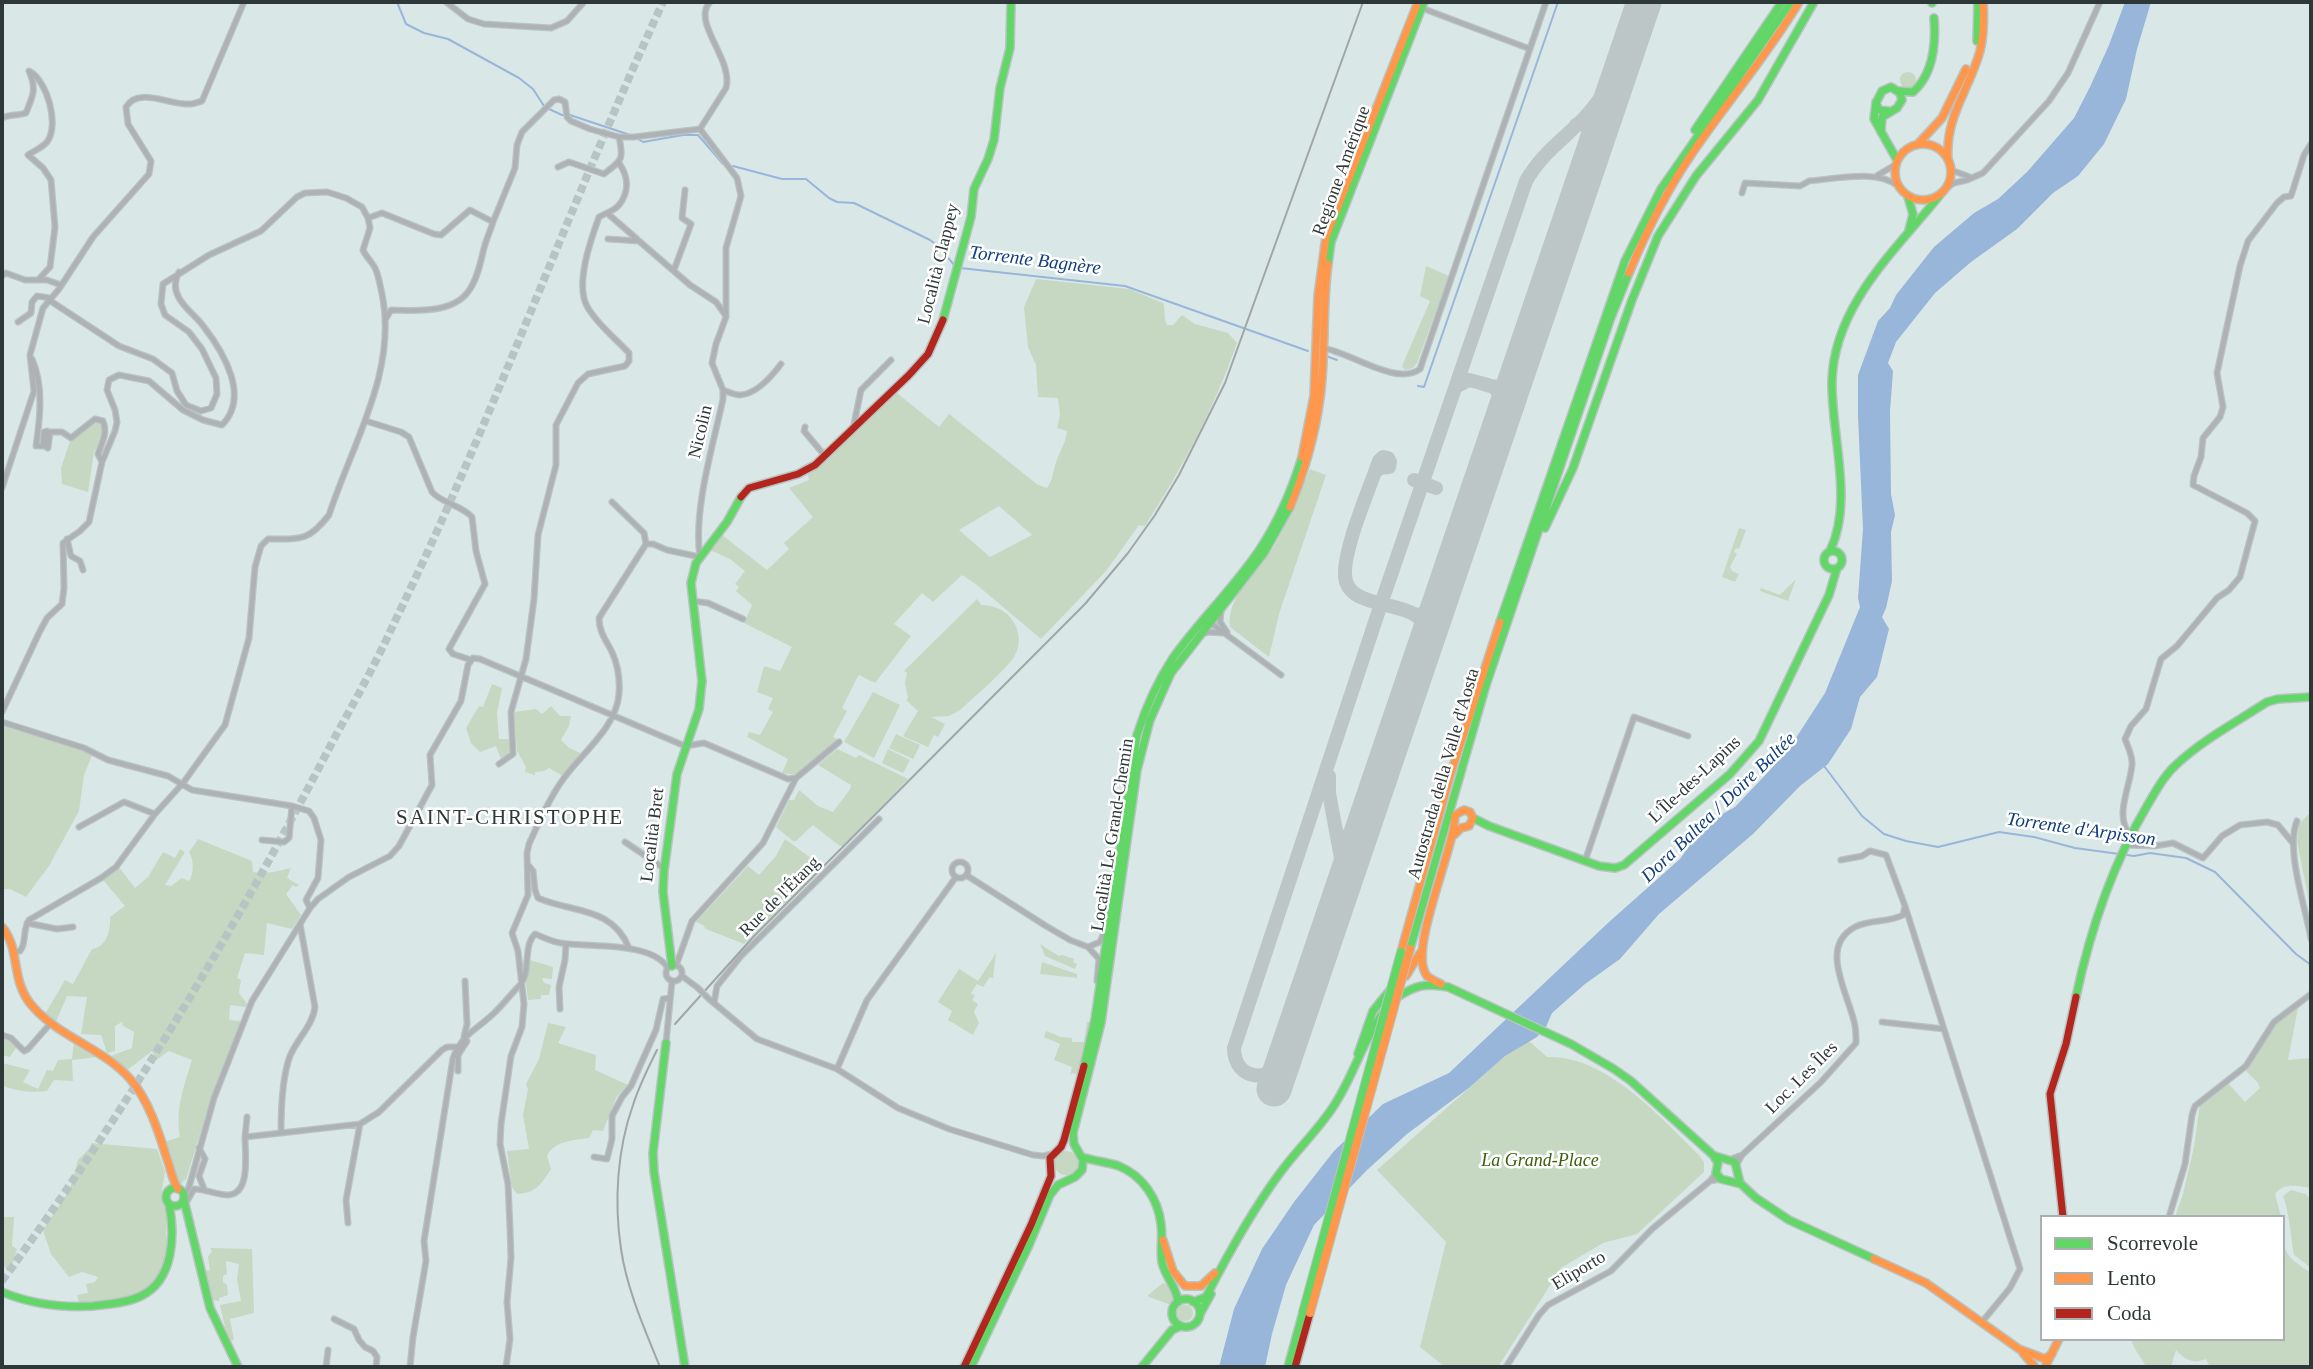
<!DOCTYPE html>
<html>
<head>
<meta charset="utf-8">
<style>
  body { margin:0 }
  #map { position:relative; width:2313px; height:1369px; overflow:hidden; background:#dae7e7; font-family:"Times New Roman",serif }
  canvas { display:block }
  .frame { position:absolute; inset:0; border:4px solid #2e3838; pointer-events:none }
  .legend { position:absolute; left:2040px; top:1215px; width:245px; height:126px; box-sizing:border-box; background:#fff; border:2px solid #abafaf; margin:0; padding:9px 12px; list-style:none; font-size:21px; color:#2e3838 }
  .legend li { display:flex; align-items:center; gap:14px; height:35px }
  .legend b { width:35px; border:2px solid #abafaf }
</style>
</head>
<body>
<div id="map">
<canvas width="2313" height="1369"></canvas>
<div class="frame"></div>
<ul class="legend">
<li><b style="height:9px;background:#63d668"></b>Scorrevole</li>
<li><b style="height:9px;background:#ff974d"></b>Lento</li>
<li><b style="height:9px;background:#b3261e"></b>Coda</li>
</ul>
</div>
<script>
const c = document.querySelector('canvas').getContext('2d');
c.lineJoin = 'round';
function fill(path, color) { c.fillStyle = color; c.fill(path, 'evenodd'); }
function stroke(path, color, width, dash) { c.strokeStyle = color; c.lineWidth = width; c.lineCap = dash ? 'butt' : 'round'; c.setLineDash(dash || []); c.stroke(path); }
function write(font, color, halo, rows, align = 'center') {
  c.font = font + ' "Times New Roman",serif'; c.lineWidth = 5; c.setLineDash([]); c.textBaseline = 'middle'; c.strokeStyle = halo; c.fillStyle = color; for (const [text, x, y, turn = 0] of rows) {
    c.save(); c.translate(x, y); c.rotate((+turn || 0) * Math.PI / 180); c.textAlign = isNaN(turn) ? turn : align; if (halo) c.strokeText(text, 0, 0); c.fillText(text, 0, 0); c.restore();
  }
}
fill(new Path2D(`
  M1900 80a8 8 0 1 1 16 0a8 8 0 1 1-16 0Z
  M1426 266 1449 276 1417 363 1413 368 1405 370 1402 366 1430 301 1420 296Z
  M1036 279 1129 289 1163 303C1166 310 1163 318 1167 325H1173L1182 315 1195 324 1228 333 1237 343C1214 409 1182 468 1145 526L1139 525 1106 571 1041 639 977 585 962 575 933 602 922 593 894 624 911 636 875 683 859 675 857 678 842 708 847 711 833 737 837 739 796 775 782 773 788 759 747 737 749 732 760 735 773 712 768 709 773 698 757 692 764 666 780 671 792 647 744 623 752 605 736 591 739 587 735 584 745 571 730 559 710 550 722 535 767 570 789 549 784 543 813 517 789 488 809 480 808 475 819 467 897 393 939 427 949 414 1038 485 1047 488C1053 479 1052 475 1055 466 1058 453 1066 444 1067 431L1057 428 1060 415 1058 398 1038 397 1036 365 1028 347 1024 307ZM999 506 1032 535 990 557 959 530Z
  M95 419 103 421 106 434 94 452 88 492 62 484 61 468 71 438Z
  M1310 469 1326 475 1279 614 1269 657 1230 627C1226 594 1261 570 1276 543 1289 519 1300 494 1310 469Z
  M1739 528 1746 530 1739 549 1736 548 1734 552 1737 554 1730 567 1732 571 1739 574 1735 582 1722 577Z
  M1796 579 1788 601 1760 591 1761 588 1780 595Z
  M977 599 981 604 980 605C993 605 1005 609 1013 621 1020 631 1021 646 1014 657 1005 671 973 698 959 711L949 716 931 717 945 724 938 737 934 735 928 747 903 736 918 711 906 700 908 698 905 683 907 673 904 671Z
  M492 684 502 688 497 713 499 739H510L511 754 501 759 496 746 480 752 471 743 466 728 479 706 483 707Z
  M873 692 900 705 874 758 844 742Z
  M551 706 560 716H571L569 726 561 740 568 747 582 754 563 776 549 768 544 771 535 772V775L525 772 526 767 517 751 514 712 536 709 542 714Z
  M2 725 13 729 35 732 93 753 84 775 79 811 49 866 26 897 10 889H2Z
  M896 734 920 745 913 759 889 748Z
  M837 749 856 758 859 755 908 779 843 846H840L813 825 796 841H793L776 827 789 800H794L799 790 818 806 833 812 850 789 851 785 818 765Z
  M888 749 910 760 903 773 882 763Z
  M2311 812V911L2297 841 2299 824Z
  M198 839 252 861 253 872C265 875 278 871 291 868L287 878 299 885 296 887 293 885 286 894 301 915 292 929 267 923 264 955 245 953 237 978 241 980 239 993 247 1004 246 1007 230 1005 229 1020 241 1021 208 1107 186 1180H184L180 1185 164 1142 180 1137C175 1109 184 1086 192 1060L169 1051 156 1060 152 1051 126 1071 111 1056 132 1048 134 1032 123 1026 122 1022 115 1026V1051L107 1053 101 1035 81 1034 87 997 67 996 55 1024 44 1016 65 980 73 984 92 949C106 947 111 931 110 917L125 906 103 880 119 867 135 888 148 877 163 852 175 858 180 849 185 852 165 885 171 886 182 878 189 881C194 873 194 860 189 852Z
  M785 839 822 866 744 944 706 929 703 925 696 922 748 866 759 875 776 856Z
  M1040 944 1059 956 1062 955 1074 959 1073 962 1077 964 1075 969 1045 956Z
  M996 953 993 978 990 977 983 987 977 984 971 993 975 996 972 1000 978 1004 974 1012 979 1023 973 1035 948 1020 952 1011 938 1002 959 969 978 981Z
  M530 960 553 967 552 979 542 978 544 983 551 985 549 995H541V999L528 1000 526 982Z
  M1042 962 1077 974V978L1040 974Z
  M2298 1008 2288 1060 2311 1058V1188C2297 1186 2284 1182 2275 1194L2281 1217H2175L2183 1194 2194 1147 2200 1104 2228 1083 2245 1102 2260 1088 2258 1083 2246 1071 2278 1022Z
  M1087 1022H1091L1087 1047 1077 1075 1072 1073 1070 1076 1072 1067 1054 1060 1060 1044 1044 1037 1046 1031 1061 1037 1072 1038V1042H1084Z
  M548 1023 566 1027 558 1043 596 1055 595 1070 628 1085 617 1096 603 1131 593 1130 589 1138C575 1140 553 1141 547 1156L551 1169C541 1184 537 1193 517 1194L512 1187 507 1151 529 1149 523 1115 528 1089 526 1084 539 1059Z
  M2 1037 9 1039 17 1046 10 1057 2 1055Z
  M74 1041 98 1057 72 1060 73 1081 54 1080 47 1091C30 1093 18 1091 2 1086V1063L30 1070 23 1082 38 1089 47 1070 53 1071 58 1060 72 1059Z
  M1529 1041 1547 1057C1606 1055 1660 1117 1699 1155L1704 1162V1172L1637 1234 1603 1243 1561 1268 1498 1367H1445L1420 1347 1446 1242 1377 1170 1505 1056Z
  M91 1143 157 1149 165 1172 161 1196 166 1212V1236L169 1248 160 1271 154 1282 134 1296 79 1304 77 1295 88 1293 86 1284 95 1282 98 1277 82 1272 69 1277 51 1254 43 1230 70 1189 78 1160 90 1148Z
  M1054 1163a12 12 0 1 1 24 0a12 12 0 1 1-24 0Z
  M2291 1190 2306 1194 2311 1201V1268L2294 1255C2290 1234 2290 1215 2283 1196Z
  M2 1211 4 1217H14L12 1246 17 1249 11 1270 2 1266Z
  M2283 1242C2287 1259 2297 1263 2311 1273V1367H2210L2206 1359C2194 1364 2185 1360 2176 1350L2171 1367H2146C2142 1357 2134 1351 2131 1339H2283Z
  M210 1248 252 1249 254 1313 230 1319 234 1340 230 1341 229 1336H227L220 1305 241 1301 237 1279 239 1264 226 1261 227 1274 223 1276V1282L227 1285 228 1295 219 1298V1301L212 1300 206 1271 210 1270 208 1257 212 1251Z
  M1163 1283 1170 1285 1176 1295 1171 1305 1149 1297 1148 1295Z
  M1177 1313a8 8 0 1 1 16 0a8 8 0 1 1-16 0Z`), '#c6d8c2');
fill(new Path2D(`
  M2125 2H2151L2137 49 2126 99 2104 144 2078 176 2053 193 2017 229 1971 262 1935 293 1896 342 1888 363 1893 371 1890 411 1891 494 1895 515 1891 532 1892 581 1886 608 1882 617 1889 629 1877 677 1860 697 1851 729 1828 764 1800 786 1753 834 1659 914 1620 959 1585 984 1552 1013 1546 1027 1537 1037 1505 1056 1470 1087 1407 1134 1367 1170 1314 1225 1286 1285 1272 1334 1265 1367H1219L1234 1309 1262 1249 1294 1202 1334 1151 1383 1104 1449 1073 1609 922 1680 859 1696 836 1717 817 1735 807 1771 769 1794 741 1825 693 1860 607 1858 598 1863 529 1858 416V375L1878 321 1890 308 1896 295 1934 247 1974 213 1998 199 2027 172 2074 118 2090 87 2109 45Z`), '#98b5da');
stroke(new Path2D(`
  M397 2 406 24 424 33 448 39 519 78 533 89 544 106
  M549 109 562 115H570L633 136
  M638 139 643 142 683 135H698L723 164
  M733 166 782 179H806L829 198 837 202 854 203 930 240 938 246 955 266
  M960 268 1125 286 1308 351
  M1326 356 1337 360
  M1418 386 1424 387 1558 2
  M1824 766 1862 816 1884 834 1906 841 1938 847 1999 832 2034 837 2075 848 2134 856 2150 853 2186 858 2215 872 2296 954 2311 965`), '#98b5da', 2);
stroke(new Path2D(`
  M1576 125 1587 123C1598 129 1596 139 1594 150
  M1457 386 1469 380C1494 385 1500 396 1518 372
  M1494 387 1504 400V415
  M1375 473 1379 468 1389 467 1390 462 1388 458 1383 457 1379 461C1369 490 1344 547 1345 575 1346 609 1402 600 1420 619 1425 625 1426 631 1427 639
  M1414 480 1436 488
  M1416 615 1430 612 1441 599
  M1329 776V793L1341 858 1340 896
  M1337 832 1339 838 1346 842 1356 841 1361 835
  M1285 1056C1272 1085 1234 1081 1234 1048L1381 604 1526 181C1541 154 1564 139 1585 117 1603 98 1615 77 1627 53`), '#bdc6c6', 14);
stroke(new Path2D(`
  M1274 1089 1644 2`), '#bdc6c6', 35);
stroke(new Path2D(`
  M2 1281C128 1109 237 926 335 737 356 699 377 661 395 621 493 419 569 206 663 2`), '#b8c4c4', 8, [8, 4]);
const street = new Path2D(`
  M446 2 468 19 484 24 551 28 567 21 584 2
  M1419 7 1530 49
  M2 118C10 114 18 116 26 113 33 95 37 90 29 71 47 80 60 125 47 142 43 147 34 151 28 155L43 168 51 180 55 227 50 267 38 280
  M700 129 726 88C734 60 691 22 710 2
  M558 167 569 162 604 174C622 160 624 160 619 137
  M1951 170 1970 177
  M1878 175 1895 165
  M1946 188 1954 183 1967 180 1983 173 2049 101 2068 73 2100 2
  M1742 193 1745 183 1800 186 1809 181C1835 179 1877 169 1898 186
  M607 213 637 239
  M493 222 515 168 517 145 522 132 554 100 559 99 565 102 567 117 571 121 590 129 619 137H634L700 129
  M608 239 639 241 690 285 716 302 726 316
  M674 270 691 224 682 218 685 190
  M2 276 6 273 25 280H47L61 285
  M49 300 119 346 153 359 172 373 177 391 186 405 201 411 211 408 217 394 216 378 202 349 189 332 165 315 161 304 163 284 209 255 261 231 297 197 305 193 327 192 346 198 362 207 368 218
  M18 322 31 313 32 302 37 296 50 298
  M1322 348C1349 351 1396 387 1420 369L1546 2
  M32 359C44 386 40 418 36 446H43L44 432 47 431 46 447 48 448 50 432H62L71 438 95 419 103 421C108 433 102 442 98 454L102 462
  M723 390C728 392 735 395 740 395 756 394 772 376 781 364
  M366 421 401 432 409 437 432 492C443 504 461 505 472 517L476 551 485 584 449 649 453 654 471 660
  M805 427 804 431 825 456
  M853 429 861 390 891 360
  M2 488 34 391 30 355 43 308 59 289 93 237 149 174 151 161 128 124 126 107C139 86 171 106 191 104 194 104 198 102 202 101L244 2
  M612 502 644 533 646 544
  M67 539 71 556 80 561 83 570
  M693 601 708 603 743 619
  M1221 611 1220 622 1227 632
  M1208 621 1281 675
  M1203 634 1208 632 1222 633
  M2 712 39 633 47 618 62 604 64 588 63 543 80 531 89 522 102 462 115 431 117 422 115 410 107 390 109 380 119 375 149 381 183 410 203 420 222 425C250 397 224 353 204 327 197 317 185 309 179 298 174 289 174 281 179 272
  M2 722 84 748 108 760 168 776 192 790 292 806 309 811 314 818 321 840 318 878 306 900 310 908
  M499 764 513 754 511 712 526 659 534 599 538 535 556 465V425L578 383 588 374 625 366 629 361V353C616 339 598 325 588 308 574 286 591 239 599 217 606 213 614 211 619 205 630 191 628 176 619 163
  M2297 821C2285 849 2306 909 2311 939
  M79 827 124 802 155 814
  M2130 835C2114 815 2130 788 2132 765 2133 757 2128 747 2125 739L2131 726 2146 709 2161 659 2177 646 2217 598 2229 590 2240 577 2255 521 2247 513 2193 485 2194 476 2201 457 2203 438 2220 417 2223 407 2217 373 2240 266 2248 241 2277 203 2284 197 2291 196 2304 155 2311 144
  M262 840 284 842 289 838 292 806
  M625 842 665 869
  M2126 845 2155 846 2173 843 2203 858 2222 836 2240 825 2267 822 2278 825 2292 842
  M1585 861 1634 717 1688 736
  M952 870a8 8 0 1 1 16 0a8 8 0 1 1-16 0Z
  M529 866 533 871 535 890 538 898C572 913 612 906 629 948
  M966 875 1046 926 1070 940 1088 947 1099 959 1097 981
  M1905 906 2020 1269 2010 1288 1982 1322
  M27 923 57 929 73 927
  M300 924 315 1007C313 1025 297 1039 290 1056 282 1077 281 1111 281 1133L360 1124 379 1112 442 1050 447 1047H457
  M1088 947 1100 942 1105 930
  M14 952 20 951C27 943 22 930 29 920L101 878 116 867 155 814 183 783 225 725 249 638 255 567 261 546 268 539C300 539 308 542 329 515 352 444 398 371 382 294 380 286 379 276 375 268 372 262 366 257 363 250L370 228 368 218 382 213 434 234 441 235 470 210 493 222C490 232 485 242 483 252 475 289 466 308 424 310 413 311 402 310 391 310L385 320
  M666 973a8 8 0 1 1 16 0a8 8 0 1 1-16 0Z
  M676 966 692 921 763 843 796 778 839 742
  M682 976 698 988
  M709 999 757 1039 837 1069 898 1108 949 1129 1033 1155 1043 1156 1052 1154
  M714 1003 717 986 741 956 879 819
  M560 1009 559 987 565 960 566 944
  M1882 1022 1944 1029
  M2 1035 11 1038 24 1051 28 1049 50 1024
  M666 1043 672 981
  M837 1069 867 1000 956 877
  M458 1071V1055L467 1041 464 1037 467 1024 465 981
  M247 1117 245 1137 281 1133
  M199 1148 205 1159 199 1176 204 1189
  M1742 1155 1821 1082 1856 1043C1856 1037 1856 1031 1855 1026 1850 996 1817 947 1855 927 1870 919 1888 923 1903 915L1905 906 1886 855 1870 851 1862 856 1841 860
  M594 1157 607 1159 612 1139V1116L622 1097 631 1086 656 1030 663 999 670 998
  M1731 1159 1742 1155 1737 1164
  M1716 1173 1710 1181 1721 1179
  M184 1196 189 1187 214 1098 252 1001 310 908 318 899 349 877 390 856 399 846 432 785 430 755 461 701 468 665 473 658 480 659 685 746 704 743 788 779 796 778
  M186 1203 194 1189C206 1189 217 1195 228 1195 251 1194 245 1154 245 1137
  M2169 1217 2185 1164 2192 1115 2195 1106 2246 1066 2274 1022 2311 994
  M348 1223 346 1200 360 1124
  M334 1319 354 1329 359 1340 365 1347 373 1351 377 1357 376 1367
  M326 1367 328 1350
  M410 1367 413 1337 426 1261 424 1241 453 1058C464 1032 474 1032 493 1014 502 1006 510 995 519 986 532 973 522 947 535 934 543 937 552 942 561 943 590 948 651 941 668 968
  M506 1367 510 1339 507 1302 511 1258 510 1228 508 1184 500 1144 501 1124 511 1056 522 1027 524 1004 518 951 512 933 528 895 527 853 529 844C539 822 550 797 564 778 583 752 616 728 619 694 620 680 618 665 612 652 606 640 599 632 599 618L646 544H653L667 550 700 557C693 510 713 446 723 399V390L712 363 716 344 726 317V248L741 196 737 178 700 129
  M1506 1367 1539 1315 1548 1305 1611 1271 1652 1229 1710 1181`);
const fast = new Path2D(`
  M1932 2V3
  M1977 41 1978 2
  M1899 91 1913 92C1933 74 1936 43 1934 18
  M1876 102 1874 119 1897 160
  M1695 130 1782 2
  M1881 132 1882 117 1897 108 1902 100 1900 93 1891 87 1882 91 1876 103 1879 110 1888 111
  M1908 197 1913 214 1909 230
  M1328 264 1331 242 1424 2
  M943 320 971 217 974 189 988 159 994 140 1000 88 1010 48 1011 2
  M1545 528 1573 468 1632 300 1658 236 1696 176 1758 100 1814 2
  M1824 560a9 9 0 1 1 18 0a9 9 0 1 1-18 0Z
  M1830 551C1854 501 1831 435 1832 381 1834 305 1896 250 1940 195
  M1500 622 1625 261 1661 189 1791 2
  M1473 818 1489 826 1599 866 1615 868 1624 865 1730 774 1759 741 1829 595 1837 568
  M1410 949 1486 685 1610 320 1629 273
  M672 966 663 892 664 871 677 774 699 709 702 681 691 583 696 563 727 522 741 497
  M2076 997C2090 931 2112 865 2147 806 2156 791 2164 775 2178 763 2204 739 2238 721 2267 702L2278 699 2311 697
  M1396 998C1416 985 1424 983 1448 987L1571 1044 1614 1069 1631 1081 1713 1155 1718 1163 1716 1173 1721 1179 1741 1184 1756 1198 1789 1220 1874 1259
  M666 1043 653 1153 654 1172 685 1367
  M1358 1054 1373 1011 1390 990
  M1084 1066 1095 1019 1137 735C1146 707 1157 682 1173 658 1200 620 1234 588 1260 549 1279 520 1292 490 1302 457
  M1715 1156 1735 1162 1740 1183
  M1082 1157C1094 1161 1107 1162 1119 1166 1143 1176 1158 1199 1161 1224 1163 1237 1160 1250 1162 1262 1165 1277 1177 1287 1178 1302
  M166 1197a9 9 0 1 1 18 0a9 9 0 1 1-18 0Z
  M184 1200 210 1308 238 1367
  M2 1292C31 1304 61 1308 93 1306 108 1304 127 1303 141 1296 174 1280 175 1235 169 1204
  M1172 1313a14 14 0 1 1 28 0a14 14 0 1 1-28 0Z
  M1193 1302 1206 1297C1228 1254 1251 1212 1280 1173 1296 1151 1316 1132 1331 1110 1353 1079 1362 1041 1384 1011
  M1200 1314 1211 1294
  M971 1367 1029 1245 1050 1195 1058 1185 1075 1177 1082 1170 1083 1160 1074 1144 1073 1133 1101 1023 1137 770 1150 720 1171 673 1264 553 1290 507
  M1142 1367 1172 1330 1181 1326
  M1288 1367 1303 1312`);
const slow = new Path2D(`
  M1895 172a28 28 0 1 1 56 0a28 28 0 1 1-56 0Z
  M1918 144 1942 118 1966 69
  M1948 160C1945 116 1969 91 1980 51 1984 35 1984 18 1983 2
  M1629 273C1646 232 1666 192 1691 155 1726 103 1767 56 1799 2
  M1302 457 1314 396 1318 296 1326 237 1418 2
  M1290 507C1304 473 1315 435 1320 398 1326 354 1322 309 1328 264
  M1454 835 1461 828 1469 826 1473 818
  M2 927C20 948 11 977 29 1002 56 1037 103 1047 131 1080 149 1101 159 1133 167 1159 171 1169 172 1180 178 1189
  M1401 952 1450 776 1500 622
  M1406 976 1420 953
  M1441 984C1437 982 1430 979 1427 976 1407 951 1455 849 1455 815L1464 810 1470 812 1473 818
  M1163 1240 1173 1271 1185 1286H1201L1215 1273
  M1874 1259 1926 1283 2019 1349 2045 1359 2052 1354
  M2023 1353 2035 1367
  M2045 1367 2059 1339`);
const jam = new Path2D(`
  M741 497 749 488 798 474 815 465 909 375 928 354 943 320
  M2063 1217 2050 1094 2066 1044 2076 997
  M964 1367 1031 1225 1051 1176 1050 1158 1061 1147 1064 1140 1084 1066
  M1295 1367 1310 1313`);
stroke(street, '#b8c3c3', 7);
stroke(fast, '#b8c3c3', 10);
stroke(slow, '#b8c3c3', 10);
stroke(jam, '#b8c3c3', 10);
stroke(street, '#aeb2b4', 4.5);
stroke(fast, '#63d668', 7);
stroke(slow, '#ff974d', 7);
stroke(jam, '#b3261e', 7);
stroke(new Path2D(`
  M675 1024 755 935 1085 604 1128 553 1155 515 1179 475 1225 383 1363 2
  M657 1050C648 1068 639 1086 633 1105 617 1150 614 1202 621 1249 627 1290 645 1330 660 1367`), '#a0a6a6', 2);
const streetBridge = new Path2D(`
  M698 988 709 999`);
const fastBridge = new Path2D(`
  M1303 1312 1401 952`);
const slowBridge = new Path2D(`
  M1310 1313 1410 949`);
stroke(streetBridge, '#b8c3c3', 7, []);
stroke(fastBridge, '#b8c3c3', 10, []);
stroke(slowBridge, '#b8c3c3', 10, []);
stroke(streetBridge, '#aeb2b4', 4.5);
stroke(fastBridge, '#63d668', 8);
stroke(slowBridge, '#ff974d', 8);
write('18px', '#2e3838', '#fff', [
  ["Regione Amérique",1342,171,-70],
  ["Località Clappey",939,264,-76],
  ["Nicolin",701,432,-77],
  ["Autostrada della Valle d'Aosta",1444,774,-74],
  ["L'Île-des-Lapins",1695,780,-43],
  ["Località Bret",653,835,-83],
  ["Località Le Grand-Chemin",1113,835,-81],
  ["Rue de l'Étang",780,897,-45],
  ["Loc. Les Îles",1802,1078,-45],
  ["Eliporto",1579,1271,-31]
]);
write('italic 18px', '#386008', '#fff', [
  ["La Grand-Place",1540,1161]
]);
write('italic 19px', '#103e7e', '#fff', [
  ["Torrente Bagnère",1035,261,7],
  ["Dora Baltea / Doire Baltée",1719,808,-44],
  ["Torrente d'Arpisson",2081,830,8]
]);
c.letterSpacing = '2px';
write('21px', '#2e3838', '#fff', [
  ["SAINT-CHRISTOPHE",510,818]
]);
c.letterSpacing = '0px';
</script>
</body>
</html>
